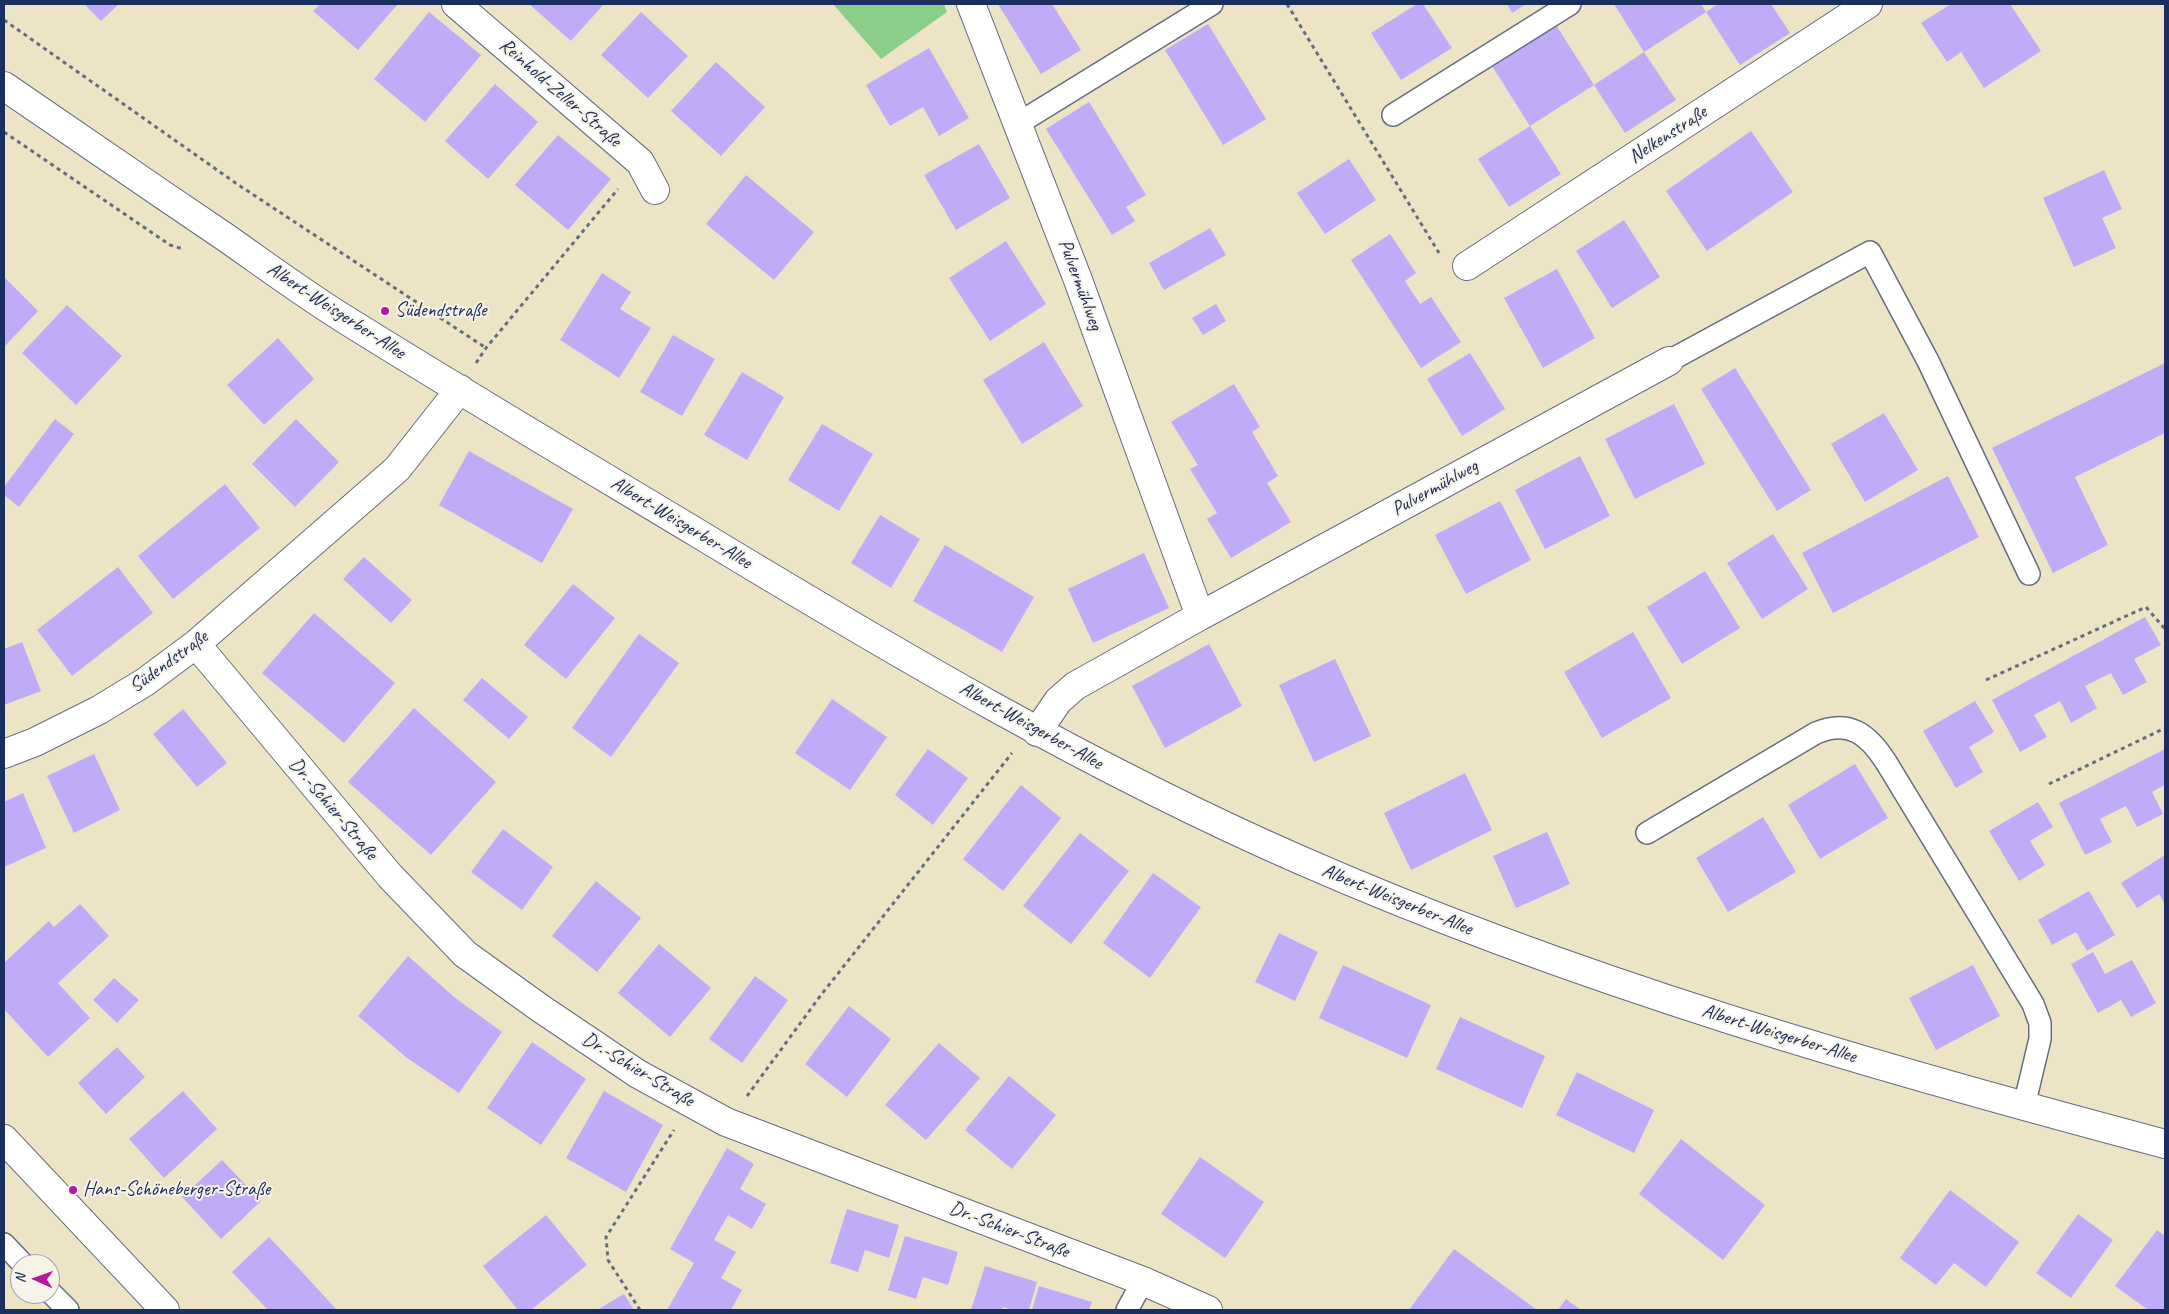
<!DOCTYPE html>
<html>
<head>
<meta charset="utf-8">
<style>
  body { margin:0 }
  #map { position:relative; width:2169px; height:1314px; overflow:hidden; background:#ede4c5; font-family:Caveat,sans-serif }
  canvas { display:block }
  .frame { position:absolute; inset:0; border:5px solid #1b2f5e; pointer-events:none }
  .north { position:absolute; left:10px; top:1254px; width:50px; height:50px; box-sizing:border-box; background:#f7f3e8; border:1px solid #9fa5b1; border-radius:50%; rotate:272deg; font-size:14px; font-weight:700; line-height:20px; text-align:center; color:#1b2f5e }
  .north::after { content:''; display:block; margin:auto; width:18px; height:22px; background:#b5179e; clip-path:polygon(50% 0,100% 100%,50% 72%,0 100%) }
</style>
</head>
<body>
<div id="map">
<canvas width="2169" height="1314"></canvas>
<div class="frame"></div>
<div class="north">N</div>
</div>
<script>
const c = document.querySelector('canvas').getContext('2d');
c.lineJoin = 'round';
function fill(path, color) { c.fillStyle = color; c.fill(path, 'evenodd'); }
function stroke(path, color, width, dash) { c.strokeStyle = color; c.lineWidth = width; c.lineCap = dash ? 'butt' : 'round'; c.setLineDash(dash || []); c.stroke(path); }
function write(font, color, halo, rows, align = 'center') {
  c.font = font + ' Caveat,sans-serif'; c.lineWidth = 4; c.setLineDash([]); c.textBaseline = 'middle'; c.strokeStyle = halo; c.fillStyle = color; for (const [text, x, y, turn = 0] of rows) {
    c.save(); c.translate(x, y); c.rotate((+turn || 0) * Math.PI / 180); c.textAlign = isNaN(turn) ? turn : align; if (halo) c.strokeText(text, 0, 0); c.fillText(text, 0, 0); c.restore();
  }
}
fill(new Path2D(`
  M833 4H944L947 12 881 59Z`), '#8ace88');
fill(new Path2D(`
  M84 4H119L101 21Z
  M320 4H398L358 50 313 11Z
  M529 4H604L571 41Z
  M998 4H1052L1081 50 1041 74Z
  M1417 4H1423L1452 48 1401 80 1371 33Z
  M1507 4H1526L1512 13Z
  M1614 4H1701L1706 12 1644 52Z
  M1718 4H1771L1790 33 1740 65 1706 12Z
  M1951 4H2010L2041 51 1984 88 1961 52 1947 62 1921 23Z
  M429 12 481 55 425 122 374 79Z
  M641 12 688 56 648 98 601 55Z
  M1208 24 1266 119 1223 145 1165 50Z
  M1556 25 1594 85 1530 126 1561 174 1509 207 1478 159 1530 126 1492 66Z
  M929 48 969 118 939 136 923 107 890 126 866 85Z
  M1644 52 1676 100 1625 133 1594 85Z
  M716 62 765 107 721 156 671 111Z
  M495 84 538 122 488 179 445 141Z
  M1089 102 1146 195 1126 207 1135 221 1112 235 1046 129Z
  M1751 131 1793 192 1707 251 1666 191Z
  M558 135 611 179 568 230 515 185Z
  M979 144 1010 198 956 230 924 175Z
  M1349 159 1376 200 1325 234 1297 193Z
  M2104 170 2122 209 2102 218 2116 248 2074 267 2043 198Z
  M746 175 814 232 774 280 706 224Z
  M1624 220 1660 277 1612 308 1576 251Z
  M1210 228 1226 255 1164 290 1149 263Z
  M1390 234 1416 273 1405 281 1420 304 1431 297 1461 342 1421 368 1351 260Z
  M1006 241 1046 304 990 341 949 278Z
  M1557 269 1595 338 1543 368 1504 298Z
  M602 273 631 292 620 309 651 328 619 378 560 340Z
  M4 277 38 311 4 347Z
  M1216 304 1226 321 1203 335 1192 318Z
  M67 305 122 356 76 405 22 353Z
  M673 335 715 359 682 416 640 392Z
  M278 338 314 379 264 425 227 385Z
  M1044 342 1083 406 1022 444 983 380Z
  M1470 353 1505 409 1462 436 1427 379Z
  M2165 363V433L2075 477 2108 545 2053 573 1992 448Z
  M1735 368 1811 490 1777 511 1701 389Z
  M742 372 784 397 747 460 704 435Z
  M1234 384 1260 427 1252 432 1278 476 1267 483 1291 522 1231 558 1207 519 1217 513 1190 469 1198 465 1171 422Z
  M1674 404 1705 464 1635 499 1605 439Z
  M1884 413 1918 470 1865 502 1831 444Z
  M55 419 74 434 19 507 4 495V487Z
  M296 419 339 462 295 507 252 464Z
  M822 424 873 454 839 511 788 480Z
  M469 451 573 509 542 563 439 505Z
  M1580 456 1610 516 1545 549 1515 490Z
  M1948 476 1979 537 1833 613 1802 553Z
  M225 484 260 528 173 599 138 556Z
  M1500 501 1531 560 1466 594 1435 535Z
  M880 515 920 539 891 588 851 563Z
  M1773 534 1808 589 1762 619 1727 563Z
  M945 545 1034 597 1002 652 913 601Z
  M1144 553 1169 608 1093 643 1068 589Z
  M364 557 412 600 391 623 343 579Z
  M118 567 153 613 72 676 37 630Z
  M1705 571 1740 628 1682 664 1647 607Z
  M573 584 615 618 566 679 524 645Z
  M314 613 395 683 344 743 262 673Z
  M2145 617 2161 645 2134 659 2147 682 2123 695 2111 673 2085 686 2097 708 2071 723 2060 701 2034 715 2047 737 2020 752 1992 700Z
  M1633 632 1671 698 1602 738 1564 672Z
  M639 634 679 663 611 757 572 728Z
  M22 642 41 691 4 705V649Z
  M1209 644 1242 706 1165 748 1132 686Z
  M1335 659 1371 736 1314 762 1279 685Z
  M482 678 528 717 509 739 463 700Z
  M832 699 887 737 850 790 795 753Z
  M1975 701 1994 732 1969 747 1983 772 1956 788 1923 731Z
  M414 708 496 782 431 855 348 782Z
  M183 709 227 763 197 787 153 734Z
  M928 749 968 778 933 825 895 795Z
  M2165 749V785L2152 792 2163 814 2137 827 2126 806 2100 819 2112 842 2085 855 2059 803Z
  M94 754 120 810 74 833 47 776Z
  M1855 764 1888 818 1820 859 1788 805Z
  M1465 773 1492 830 1411 870 1384 813Z
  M1021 785 1061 818 1003 891 963 859Z
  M23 793 46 848 4 867V802Z
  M2038 802 2053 827 2030 841 2045 865 2019 881 1989 831Z
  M1763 817 1796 872 1728 912 1696 858Z
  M503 829 553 867 522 910 471 872Z
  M1547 832 1570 884 1516 908 1493 856Z
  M1080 833 1129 871 1071 944 1023 906Z
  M2165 855V904L2159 894 2137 908 2121 883Z
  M1153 873 1201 907 1150 978 1103 943Z
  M596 881 641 918 597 972 552 936Z
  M2089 891 2115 935 2087 951 2076 932 2052 945 2038 920Z
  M80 904 109 936 58 983 90 1018 48 1057 4 1009V963L49 921 54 927Z
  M1279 933 1318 952 1295 1001 1255 982Z
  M659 944 711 988 670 1037 618 993Z
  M2093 952 2105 974 2132 960 2156 1003 2131 1017 2121 1000 2098 1013 2071 964Z
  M408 956 454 997 502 1032 459 1093 407 1058 358 1016Z
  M1343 965 1431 1005 1407 1058 1319 1018Z
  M1973 965 2000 1016 1936 1050 1909 998Z
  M755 976 788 1000 742 1063 709 1039Z
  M114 978 139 1000 117 1023 93 1000Z
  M849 1006 891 1039 847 1097 805 1064Z
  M1460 1017 1545 1056 1522 1108 1436 1069Z
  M532 1042 586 1079 541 1145 487 1108Z
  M939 1043 980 1078 926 1140 885 1105Z
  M117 1047 145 1077 106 1114 78 1083Z
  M1577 1072 1654 1110 1634 1153 1556 1115Z
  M1009 1076 1056 1115 1012 1169 965 1130Z
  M183 1091 217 1129 164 1178 129 1139Z
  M604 1091 663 1125 626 1192 566 1158Z
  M1681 1139 1765 1205 1723 1260 1639 1194Z
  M727 1148 754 1164 740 1189 766 1204 752 1229 728 1215 714 1240 736 1252 721 1278 742 1290 731 1310H667L694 1263 670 1249Z
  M1200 1157 1264 1202 1225 1258 1161 1214Z
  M222 1160 261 1201 221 1239 182 1197Z
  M1950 1190 2019 1242 1986 1287 1954 1263 1936 1285 1900 1258Z
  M847 1209 899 1225 889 1258 865 1250 858 1272 830 1263Z
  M2078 1214 2113 1240 2071 1298 2036 1273Z
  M546 1215 587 1265 531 1310H518L483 1266Z
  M2157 1230 2165 1236V1310H2148L2115 1286Z
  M905 1236 958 1252 948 1285 923 1277 916 1299 888 1290Z
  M269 1237 303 1273 337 1310H268L232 1272Z
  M1454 1249 1537 1310H1409Z
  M985 1266 1037 1282 1029 1310H1013L1003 1307 1002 1310H971Z
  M1039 1286 1092 1302 1089 1310H1032Z
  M624 1294 634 1310H597Z
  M1566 1299 1581 1310H1558Z`), '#c0abf8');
const lane = new Path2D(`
  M1393 115 1570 4
  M1019 123 1212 4
  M1669 361 1870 252 1928 361 2029 574
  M1647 833 1816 733C1849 719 1868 734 1886 762L2033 1004 2040 1023V1039L2024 1106
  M4 1244 23 1264
  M50 1292 68 1310
  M1127 1310 1143 1281`);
const street = new Path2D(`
  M456 4 640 162 655 190
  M971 4 1078 280 1200 616 1669 361
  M4 86C77 136 151 187 225 237 265 265 304 294 346 320 463 393 581 463 699 534 894 652 1090 768 1298 859 1578 982 1871 1066 2165 1144
  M1467 266 1868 4
  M196 644 390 876 465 954 540 1008 638 1074 726 1122 1143 1281 1208 1310
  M1037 732 1058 701 1075 686 1200 616
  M4 754 35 742 99 710 145 682 196 644 397 469 460 389`);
const secondary = new Path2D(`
  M4 1139 165 1310`);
stroke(lane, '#646e82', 24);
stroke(street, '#646e82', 30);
stroke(secondary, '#646e82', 30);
stroke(new Path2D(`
  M1287 4 1439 253
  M4 20 237 184 486 348
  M4 132 170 245 183 249
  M476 363 486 348 618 189
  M1986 680 2146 607 2165 629
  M2049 784 2165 728
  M747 1096 821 995 1012 753
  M640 1310 608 1260 606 1237 674 1130`), '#646e82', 3, [4, 4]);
stroke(lane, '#fff', 21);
stroke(street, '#fff', 28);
stroke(secondary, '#fff', 28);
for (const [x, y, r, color] of [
  [385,311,5,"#b5179e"],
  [73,1190,5,"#b5179e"]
]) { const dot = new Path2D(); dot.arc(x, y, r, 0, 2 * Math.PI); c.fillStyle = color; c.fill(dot); stroke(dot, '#f7f3e8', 2); }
write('20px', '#1b2f5e', '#f7f3e8', [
  ["Reinhold-Zeller-Straße",560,93,41],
  ["Nelkenstraße",1668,135,-33],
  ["Pulvermühlweg",1080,285,70],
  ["Albert-Weisgerber-Allee",336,311,33],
  ["Pulvermühlweg",1435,488,-29],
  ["Albert-Weisgerber-Allee",681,523,31],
  ["Südendstraße",169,662,-36],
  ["Albert-Weisgerber-Allee",1031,726,29],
  ["Dr.-Schier-Straße",333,809,50],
  ["Albert-Weisgerber-Allee",1397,900,22],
  ["Albert-Weisgerber-Allee",1779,1034,17],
  ["Dr.-Schier-Straße",638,1070,31],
  ["Dr.-Schier-Straße",1009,1230,21]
]);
write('20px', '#1b2f5e', '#f7f3e8', [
  ["Südendstraße",395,311],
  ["Hans-Schöneberger-Straße",83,1190]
], 'left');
</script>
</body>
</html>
